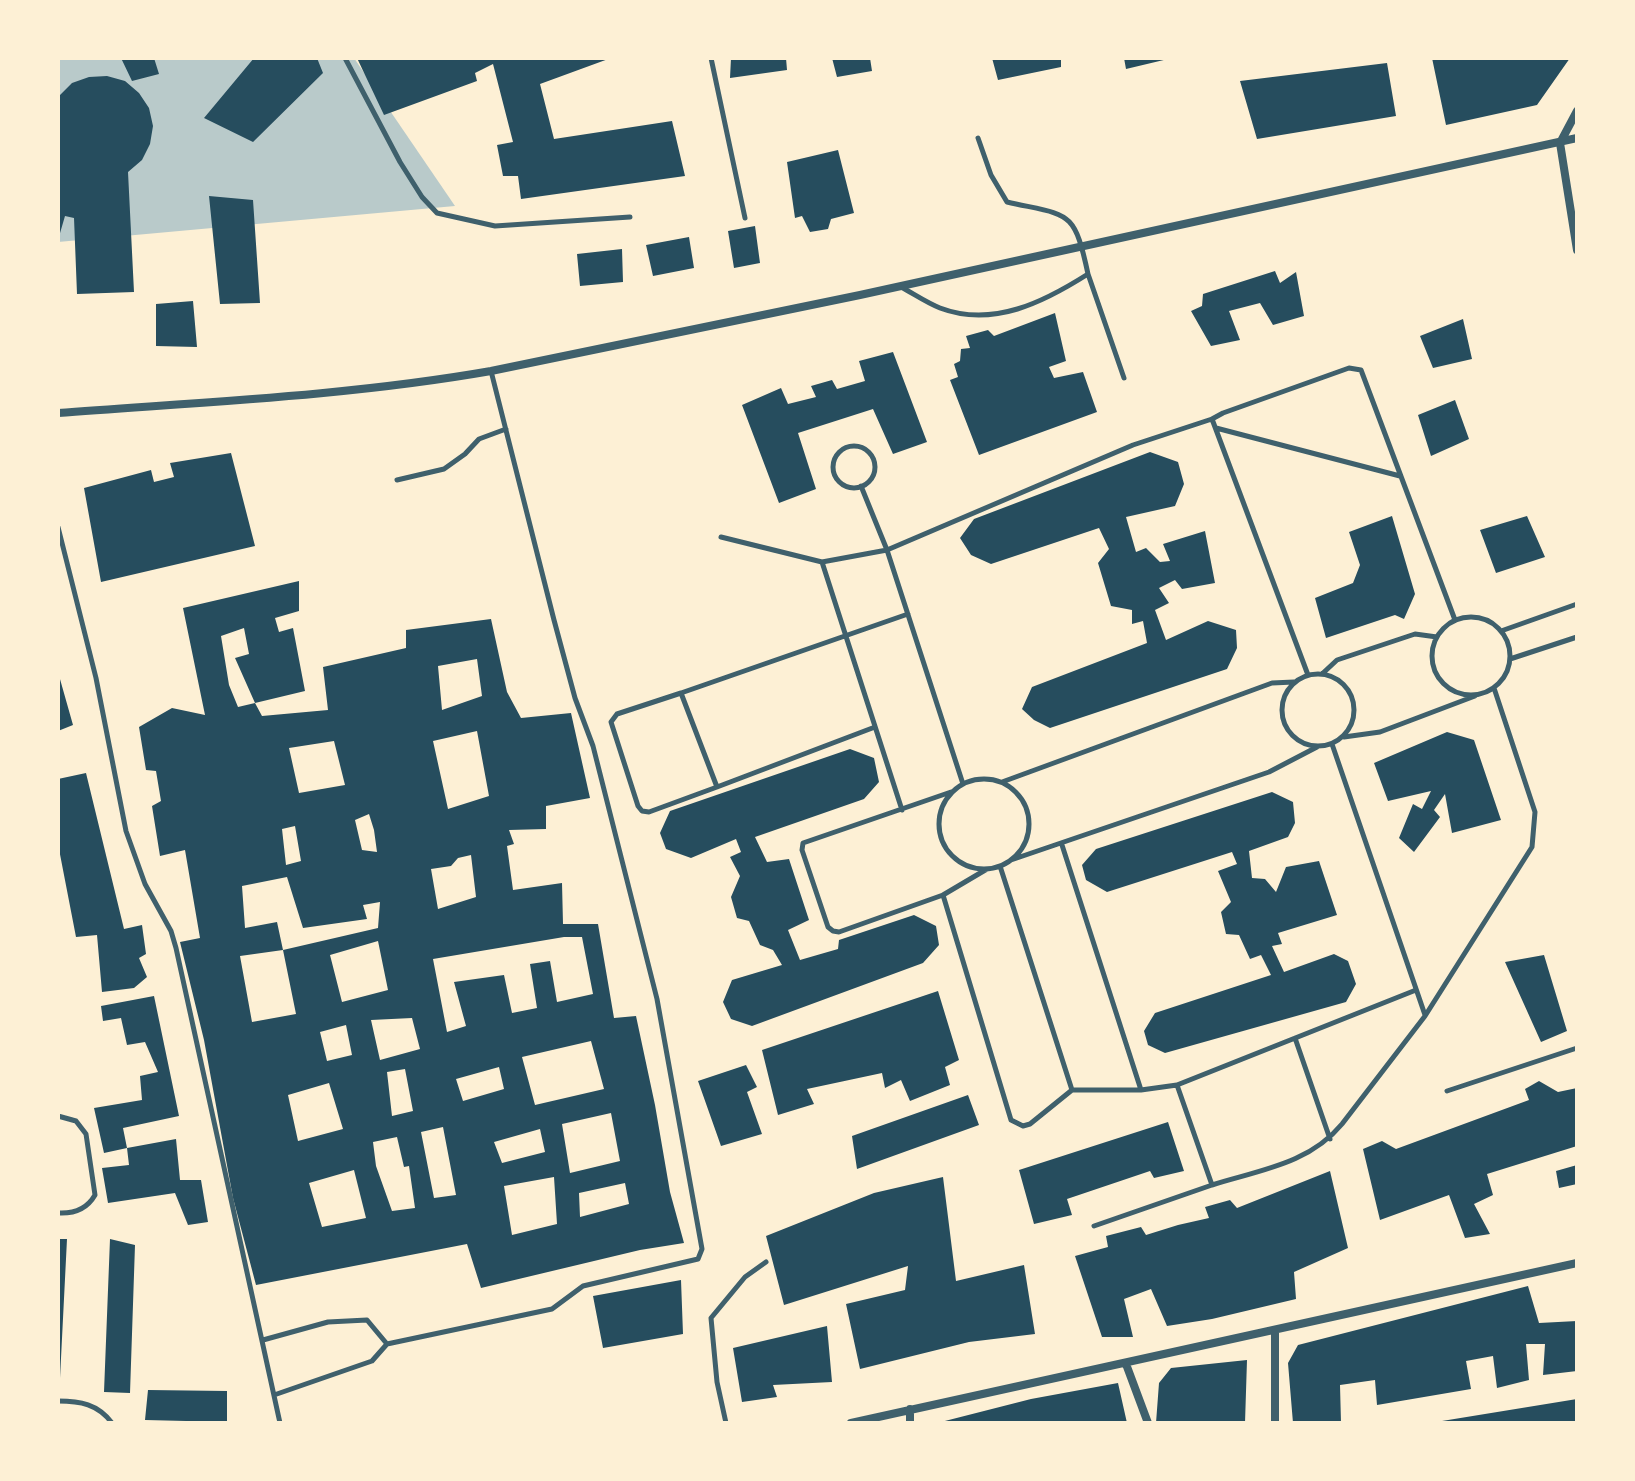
<!DOCTYPE html>
<html>
<head>
<meta charset="utf-8">
<style>
  body { margin:0 }
  #map { position:relative; width:1635px; height:1481px; overflow:hidden; background:#fdf0d5; font-family:Jost,sans-serif }
  canvas { display:block }
  .frame { position:absolute; inset:0; border:60px solid #fdf0d5; pointer-events:none }
</style>
</head>
<body>
<div id="map">
<canvas width="1635" height="1481"></canvas>
<div class="frame"></div>
</div>
<script>
const c = document.querySelector('canvas').getContext('2d');
c.lineJoin = 'round';
function fill(path, color) { c.fillStyle = color; c.fill(path, 'evenodd'); }
function stroke(path, color, width, dash) { c.strokeStyle = color; c.lineWidth = width; c.lineCap = dash ? 'butt' : 'round'; c.setLineDash(dash || []); c.stroke(path); }
fill(new Path2D(`
  M58 58H354L455 206 58 242Z`), '#b9caca');
fill(new Path2D(`
  M121 58H154L159 74 132 81Z
  M254 58H317L323 73 253 142 204 118Z
  M357 58H611L540 84 554 139 672 121 685 176 521 199 518 176H503L497 145 513 142 493 64 475 73 477 81 384 115Z
  M731 58H786L787 70 730 78Z
  M832 58H870L872 71 837 77Z
  M992 58H1061V67L998 80Z
  M1124 58H1168V59L1126 69Z
  M1432 58H1570L1537 105 1446 125Z
  M1387 63 1396 116 1257 139 1240 81Z
  M107 76 125 81 139 93 149 108 153 126 150 144 142 160 128 172 134 292 77 294 74 218 65 216 58 240V97L72 83 89 77Z
  M838 150 854 213 831 219 828 229 810 232 802 216 795 218 787 162Z
  M209 196 253 200 260 303 220 304Z
  M755 226 760 263 734 268 728 231Z
  M689 237 694 268 653 276 646 245Z
  M622 249 623 282 580 286 577 254Z
  M1275 271 1280 283 1296 272 1304 316 1273 325 1260 303 1229 311 1240 340 1211 346 1191 311 1202 306 1203 294Z
  M193 301 197 347 156 346V304Z
  M1055 313 1066 361 1049 367 1054 378 1083 372 1097 412 979 455 950 380 958 377 954 364 960 361 961 349 970 348 966 336 988 330 994 336Z
  M1463 319 1472 359 1433 368 1420 336Z
  M893 352 927 442 893 454 873 409 798 433 816 489 779 503 742 405 781 388 788 404 816 397 811 386 832 380 837 389 865 381 859 361Z
  M1455 400 1469 439 1431 456 1418 415Z
  M1150 452 1178 462 1184 484 1175 506 1126 517 1136 552 1146 548 1160 562 1170 561 1163 544 1205 531 1215 583 1182 589 1175 580 1159 588 1169 603 1155 610 1166 640 1208 621 1236 630 1237 648 1227 669 1050 728 1034 720 1022 709 1032 687 1147 643 1143 621 1132 624V610L1111 606 1098 563 1109 549 1099 528 991 564 971 555 960 538 974 519Z
  M231 453 255 546 101 582 84 488 151 470 154 482 174 477 170 463Z
  M1392 516 1415 594 1404 619 1395 615 1326 638 1315 598 1353 583 1360 565 1349 532Z
  M1527 516 1545 557 1496 573 1480 530Z
  M299 581V611L275 618 279 632 293 628 305 691 255 703 235 658 249 654 244 628 221 636 229 685 238 707 255 703 262 716 328 710 323 667 406 648V630L491 619 507 692 521 718 571 713 590 798 546 806V829L509 830 514 844 507 846 513 890 562 883 563 924H598L614 1018 636 1016 655 1105 670 1192 684 1243 640 1250 481 1288 467 1244 256 1285 233 1198 204 1040 180 942 200 938 185 850 160 856 152 806 161 801 156 771 146 770 139 727 172 708 205 715 183 608ZM477 659 482 696 442 710 438 666ZM477 731 489 796 448 809 433 741ZM334 741 345 785 299 793 289 748ZM369 814 374 830 377 852 362 850 355 820ZM295 826 301 861 286 865 282 829ZM471 855 476 897 438 909 431 869 451 866 458 858ZM287 877 303 928 367 919 363 905 380 902 378 928 283 950 277 922 245 928 242 886ZM564 937H582L593 994 557 1002 550 961 530 964 537 1008 512 1013 504 975 454 982 466 1026 447 1032 433 959ZM378 941 388 990 342 1002 330 955ZM283 950 296 1014 252 1022 240 956ZM412 1018 420 1049 380 1060 371 1020ZM346 1025 352 1055 327 1061 320 1032ZM591 1041 604 1089 535 1105 522 1057ZM499 1067 504 1089 463 1101 456 1079ZM405 1069 413 1111 392 1116 387 1072ZM329 1083 343 1129 298 1141 288 1095ZM611 1113 620 1161 570 1173 562 1124ZM443 1127 456 1195 434 1198 421 1132ZM540 1129 545 1152 502 1163 494 1142ZM397 1137 404 1167 409 1166 415 1208 392 1211 376 1166 373 1142ZM354 1170 366 1218 322 1227 309 1183ZM554 1177 557 1224 512 1235 504 1186ZM625 1183 629 1204 580 1217 579 1193Z
  M58 672 73 725 58 731Z
  M1447 732 1474 740 1501 820 1452 833 1445 794 1434 810 1440 817 1414 852 1399 838 1413 804 1422 809 1431 791 1388 801 1374 763Z
  M850 749 874 758 879 782 864 799 755 837 767 862 789 859 809 920 788 930 800 960 838 949 839 940 914 915 936 926 939 945 923 963 752 1026 731 1019 723 1002 732 980 782 965 773 950 760 945 749 921 737 918 731 897 740 876 730 857 741 852 736 839 691 858 666 849 660 833 670 811Z
  M86 773 124 929 142 925 146 954 139 958 147 977 134 988 102 992 97 935 76 937 58 844V779Z
  M1272 792 1293 802 1295 823 1288 837 1249 851 1252 878 1265 879 1276 892 1286 867 1319 861 1337 915 1278 933 1282 944 1272 946 1284 972 1334 954 1348 961 1356 984 1346 1002 1165 1053 1148 1045 1144 1031 1155 1013 1271 975 1261 955 1250 959 1239 935 1226 934 1221 912 1231 902 1218 871 1237 864 1232 852 1107 892 1086 880 1082 865 1096 849Z
  M1544 955 1567 1031 1541 1042 1505 962Z
  M938 991 959 1060 945 1067 950 1085 910 1101 901 1080 885 1088 882 1073 807 1089 814 1104 778 1115 762 1050Z
  M154 996 179 1116 123 1128 127 1148 176 1139 180 1180H201L208 1222 188 1225 175 1193 108 1203 102 1168 129 1165 127 1148 104 1153 94 1108 142 1100 140 1076 158 1072 145 1042 127 1045 121 1018 103 1021 101 1006Z
  M746 1065 757 1087 747 1092 762 1134 721 1146 698 1081Z
  M1539 1081 1558 1092 1577 1088V1146L1487 1174 1493 1195 1474 1204 1490 1234 1465 1238 1449 1195 1380 1220 1363 1149 1382 1141 1396 1149 1529 1100 1525 1089Z
  M968 1095 979 1125 857 1169 852 1136Z
  M1168 1122 1184 1171 1154 1178 1150 1171 1067 1199 1072 1215 1034 1224 1019 1170Z
  M1577 1165V1184L1559 1188 1556 1171Z
  M1330 1171 1348 1248 1294 1272 1296 1299 1212 1319 1167 1326 1151 1289 1124 1299 1133 1337H1102L1075 1256 1108 1247 1106 1236 1141 1227 1146 1235 1178 1225 1209 1218 1205 1207 1230 1200 1237 1208Z
  M943 1177 956 1281 1024 1265 1035 1334 969 1342 860 1369 846 1304 905 1290 908 1266 784 1305 766 1236 874 1193Z
  M58 1239H67L60 1378H58Z
  M110 1239 135 1245 130 1393 104 1392Z
  M681 1280 683 1334 603 1348 593 1296Z
  M1528 1286 1539 1323 1577 1321V1371L1543 1375 1545 1344H1526L1529 1380 1497 1388 1493 1356 1466 1361 1471 1389 1377 1405 1375 1380 1340 1385 1341 1423H1293L1288 1363 1298 1345Z
  M827 1326 832 1382 773 1385 777 1397 742 1402 733 1348Z
  M1247 1360 1245 1423H1156L1159 1383 1171 1368Z
  M1118 1383 1127 1423H937L1031 1399Z
  M148 1390 227 1391V1422L145 1420Z
  M1577 1399V1423H1442V1421Z`), '#264d5e');
stroke(new Path2D(`
  M345 58 400 162 422 197 437 213 495 226 630 217
  M711 58 745 218
  M1088 274 1124 378
  M901 287C914 294 927 303 940 308 993 328 1044 302 1088 274 1074 208 1069 216 1007 202L991 175 978 138
  M1216 428 1400 476
  M833 467a21 21 0 1 1 42 0a21 21 0 1 1-42 0Z
  M397 480 444 469 465 454 479 439 506 429
  M861 486 887 550 1133 445 1212 419
  M58 527 96 678 126 831 145 884 171 931 176 948 280 1423
  M721 537 822 562
  M1432 656a39 39 0 1 1 78 0a39 39 0 1 1-78 0Z
  M1501 631 1577 604
  M1510 659 1577 637
  M1282 710a36 36 0 1 1 72 0a36 36 0 1 1-72 0Z
  M1322 674 1337 660 1415 634 1437 637
  M1308 675 1212 419 1223 413 1349 368 1361 370 1455 620
  M681 693 617 714 611 722 638 806 642 811 649 812 717 787
  M875 727 717 787 681 693 908 614
  M1344 737 1380 732 1475 696
  M1332 744 1425 1015
  M939 824a45 45 0 1 1 90 0a45 45 0 1 1-90 0Z
  M1002 782 1272 683 1294 682
  M902 810 822 562 887 550 963 784
  M1062 845 1141 1090
  M1011 860 1269 772 1317 747
  M1000 866 1072 1090H1141L1177 1085 1212 1185C1260 1170 1309 1164 1342 1124L1425 1016 1532 847 1535 812 1494 688
  M987 869 943 895 1011 1120 1023 1126 1030 1124 1072 1090
  M943 895 839 932 833 931 828 927 802 850 803 843 951 792
  M1295 1038 1330 1139
  M1177 1085 1416 990
  M1447 1091 1577 1048
  M58 1116 76 1121 86 1134 95 1195C87 1209 75 1214 58 1213
  M1094 1226 1212 1185
  M263 1340 328 1322 367 1320 387 1344
  M274 1395 372 1361 387 1344 552 1309 583 1286 698 1259 702 1249 657 999 593 746 575 698 554 620 491 371
  M58 1401C80 1401 98 1404 112 1423
  M726 1423 717 1382 711 1318 745 1277 766 1262`), '#3f606c', 5);
stroke(new Path2D(`
  M1560 143 1577 250
  M1560 143 1577 111
  M58 413C202 402 348 396 491 371L860 295 1577 138
  M1126 1364 1148 1423
  M910 1409V1423
  M851 1423 1577 1263
  M1275 1423V1331`), '#3f606c', 8);
</script>
</body>
</html>
